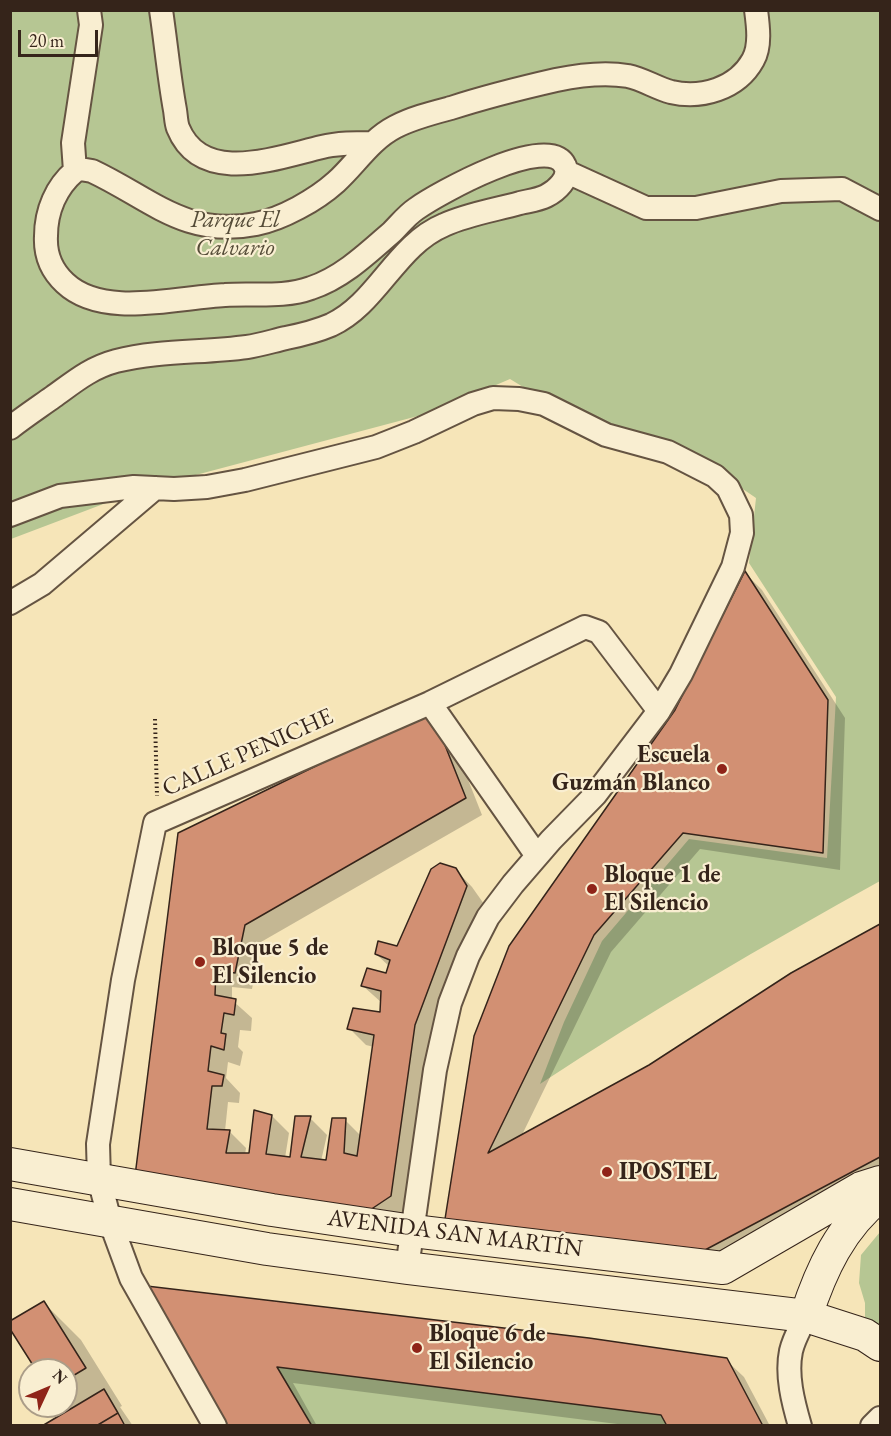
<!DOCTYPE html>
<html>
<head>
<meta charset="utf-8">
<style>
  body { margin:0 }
  #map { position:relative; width:891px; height:1436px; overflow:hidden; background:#f6e5b8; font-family:"EB Garamond",serif }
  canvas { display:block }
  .frame { position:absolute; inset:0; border:12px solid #35241a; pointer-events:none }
  .north { position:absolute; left:18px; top:1358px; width:60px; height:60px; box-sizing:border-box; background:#f9eed1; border:2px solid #ab9d88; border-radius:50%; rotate:46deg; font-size:16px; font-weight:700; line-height:24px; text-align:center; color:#35241a }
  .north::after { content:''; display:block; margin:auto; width:21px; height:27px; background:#8f2418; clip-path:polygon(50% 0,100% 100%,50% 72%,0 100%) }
  .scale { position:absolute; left:18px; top:30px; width:80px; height:27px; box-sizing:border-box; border:3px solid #35241a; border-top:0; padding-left:8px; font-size:18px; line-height:21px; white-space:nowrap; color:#35241a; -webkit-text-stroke:4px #f9eed1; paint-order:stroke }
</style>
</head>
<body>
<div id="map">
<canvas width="891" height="1436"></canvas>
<div class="frame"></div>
<div class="north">N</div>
<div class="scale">20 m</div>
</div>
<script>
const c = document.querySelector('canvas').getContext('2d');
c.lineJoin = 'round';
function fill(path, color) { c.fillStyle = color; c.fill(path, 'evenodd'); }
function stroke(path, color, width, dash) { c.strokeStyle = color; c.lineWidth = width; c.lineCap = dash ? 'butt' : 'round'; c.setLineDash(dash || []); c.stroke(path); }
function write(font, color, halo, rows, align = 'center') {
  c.font = font + ' "EB Garamond",serif'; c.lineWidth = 4.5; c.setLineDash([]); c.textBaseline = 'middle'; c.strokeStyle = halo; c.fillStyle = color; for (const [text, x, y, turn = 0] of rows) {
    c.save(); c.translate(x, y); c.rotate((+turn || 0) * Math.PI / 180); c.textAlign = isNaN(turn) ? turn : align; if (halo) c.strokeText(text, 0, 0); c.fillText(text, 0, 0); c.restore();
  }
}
fill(new Path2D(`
  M11 11H880V881C765 945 650 1011 540 1084L564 1022 602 941 689 839 827 858 836 697 749 563 756 498 696 457 610 440 510 379 433 412 143 489 11 539Z
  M880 1232V1345L865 1335V1303L859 1283 861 1255Z
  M277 1367 661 1415 667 1425H312Z`), '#b6c693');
fill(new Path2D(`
  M746 574 762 590 845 718 840 870 700 849 611 952 521 1137 650 1066 791 975 880 926V1182L723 1266 447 1219 676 710Z
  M448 729 482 815 261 942 252 989 232 987V1000L252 1018 251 1031 240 1030 238 1047 243 1052 240 1066 228 1062 226 1078 240 1093 239 1103 228 1102 225 1131H229L246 1148 245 1155H250L272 1116 289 1133 285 1158 291 1159 310 1118 327 1135 321 1161H327L345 1120 361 1136 374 1047 366 1045 349 1028 381 1014 382 1003 363 986 387 975 390 967 376 954 398 947 455 869 472 887 484 904 408 1213 382 1231 137 1176 180 834Z
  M141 1287 726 1360 744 1377 770 1426H633L293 1383 317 1426H225Z
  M44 1303 81 1340 122 1406 120 1407 133 1426H45L71 1410 66 1405V1370H38Z`), '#0003');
const building = new Path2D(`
  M745 571 828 700 823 853 683 833 594 935 488 1153 649 1065 791 973 880 924V1157L705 1250 445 1219 474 1036 509 946 675 710Z
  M431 710 466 798 245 925 235 973 216 970 215 995 236 999 234 1015 224 1013 221 1033 226 1034 224 1050 211 1046 208 1071 224 1075 222 1086H212L207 1129 230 1130 226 1153H249L254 1110 272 1115 266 1154 290 1157 295 1116H311L301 1157 326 1160 332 1118H346L344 1153 357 1156 374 1035 347 1029 353 1008 380 1012 381 991 361 986 367 968 386 973 390 960 375 954 378 941 397 946 431 869 440 863 456 868 467 886 415 1025 391 1196 364 1214 135 1176 178 833Z
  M138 1285 589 1338 727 1358 763 1426H667L661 1415 277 1367 312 1426H223Z
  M44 1301 86 1368 66 1380V1370H36L10 1329V1321Z
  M104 1389 118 1413 96 1426H42Z
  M118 1413 125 1426H96Z`);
fill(building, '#d29073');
stroke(building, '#35241a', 1.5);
const minor = new Path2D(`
  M161 10C166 44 169 77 175 110 176 116 176 123 178 128 202 187 278 157 322 147 338 143 355 143 372 143
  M75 171 80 169 92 171C150 198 185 238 256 224 282 219 316 200 336 182 356 164 370 140 395 127 412 118 432 113 451 108 485 97 521 88 556 80 580 75 604 72 628 76 643 79 656 88 671 92 701 99 737 89 753 60 761 46 758 25 756 10
  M75 171 73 143 91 25 89 10
  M567 172 646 208H696L781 191 842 189 880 209
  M10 428C24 417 39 407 53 397 74 382 90 368 116 361 159 350 204 353 247 347 260 345 273 341 286 338 301 335 317 331 331 325 377 304 396 245 444 225 468 214 495 210 520 203 528 201 538 200 546 196 556 191 571 178 565 166 549 131 437 194 416 209 407 215 400 224 392 232 368 253 342 278 311 288 284 298 253 293 225 295 178 297 103 319 65 283 51 270 45 254 46 236 46 211 56 187 75 171
  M10 515 60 496 134 487 174 489 207 487 245 480 376 447 414 432 473 404 493 398 519 399 544 404 606 435 668 452 715 476 728 488 741 515 742 533 733 567 681 674 659 711 595 795 551 840 513 884 488 917 468 956 450 1003 435 1070 407 1268
  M10 603 42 584 155 488
  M430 703 537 856
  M215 1426 131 1278 110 1221 99 1179 98 1144 123 980 155 823 430 703 585 627 599 632 659 711
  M800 1426C793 1402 786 1375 791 1351 794 1338 801 1327 806 1316
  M872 1426 880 1418`);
const secondary = new Path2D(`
  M10 1164 272 1210 413 1231 723 1268 861 1188 880 1182
  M10 1204 267 1249 407 1268 806 1316 865 1335 880 1345
  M806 1316C821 1270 841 1226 880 1196`);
stroke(minor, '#655442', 26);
stroke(secondary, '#35241a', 34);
stroke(new Path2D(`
  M155 719 157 796`), '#35241a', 4, [1.5, 3]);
stroke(minor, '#f9eed1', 22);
stroke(secondary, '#f9eed1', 32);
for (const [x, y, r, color] of [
  [722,769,6,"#8f2418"],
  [592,889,6,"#8f2418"],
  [200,962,6,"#8f2418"],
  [607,1172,6,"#8f2418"],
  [417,1348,6,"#8f2418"]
]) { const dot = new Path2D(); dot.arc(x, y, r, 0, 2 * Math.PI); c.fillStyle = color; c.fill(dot); stroke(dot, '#f9eed1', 2); }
write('italic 24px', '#554c38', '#f9eed1', [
  ["Parque El",235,220],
  ["Calvario",235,248]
]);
write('24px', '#35241a', '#f9eed1', [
  ["CALLE PENICHE",248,753,-24],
  ["AVENIDA SAN MARTÍN",455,1234,7]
]);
write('bold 24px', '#35241a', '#f9eed1', [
  ["Escuela",710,755,"right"],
  ["Guzmán Blanco",710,783,"right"],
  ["Bloque 1 de",604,875],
  ["El Silencio",604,903],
  ["Bloque 5 de",212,948],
  ["El Silencio",212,976],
  ["IPOSTEL",619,1172],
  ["Bloque 6 de",429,1334],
  ["El Silencio",429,1362]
], 'left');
</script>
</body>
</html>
